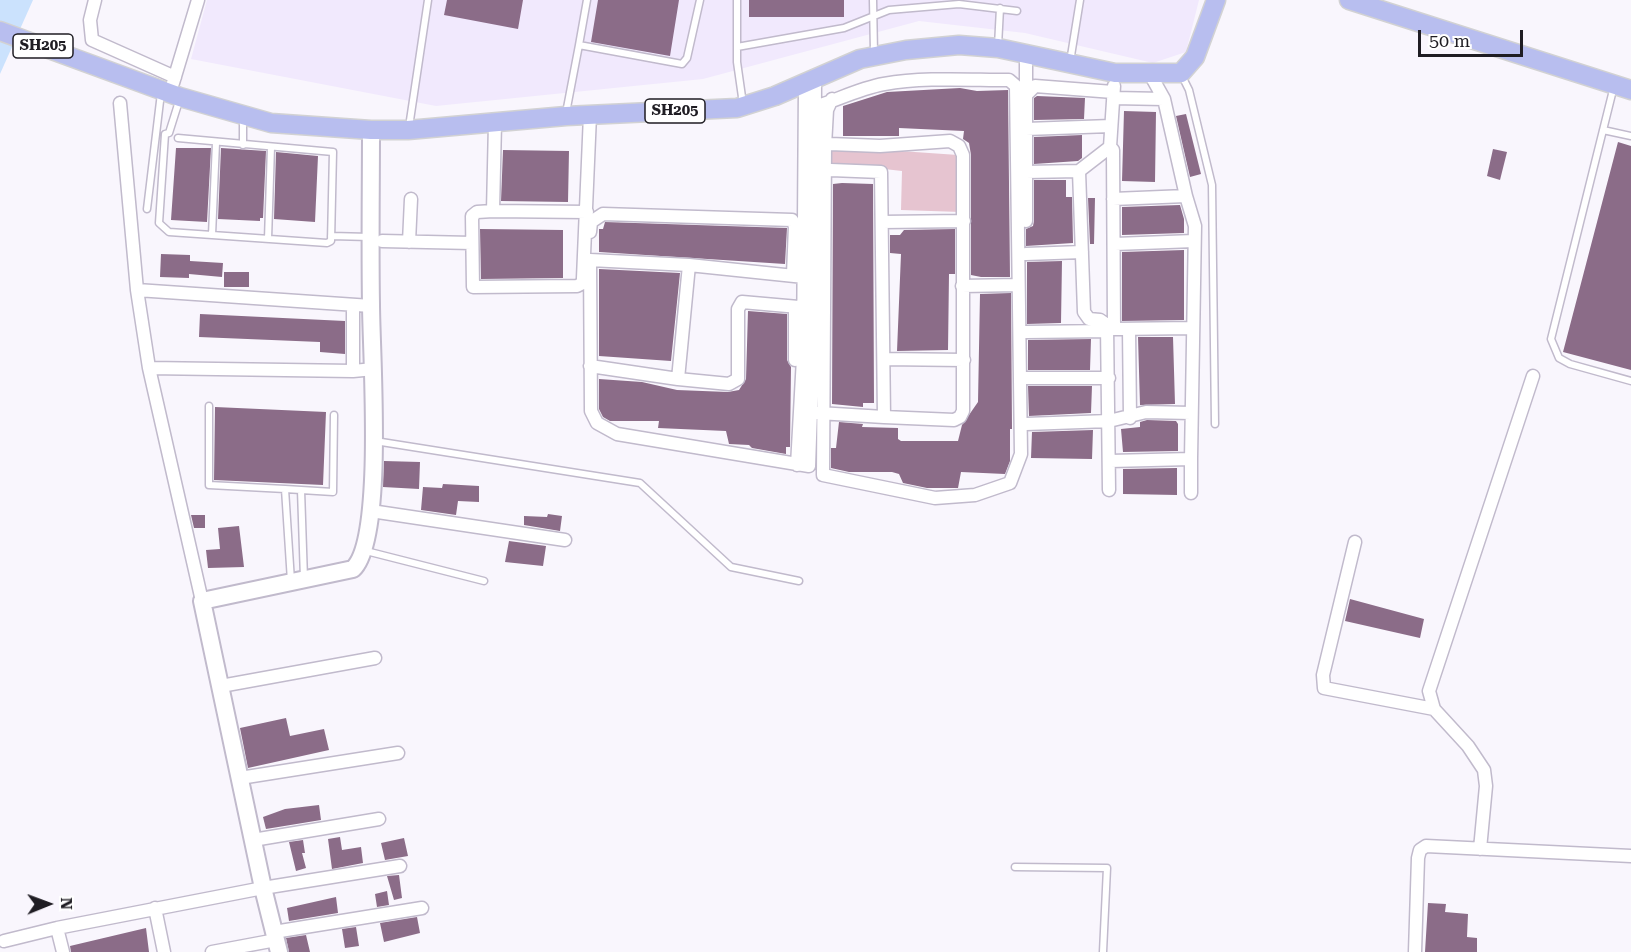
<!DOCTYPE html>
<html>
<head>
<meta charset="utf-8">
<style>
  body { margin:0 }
  #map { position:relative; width:1631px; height:952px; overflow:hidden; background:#f9f6fd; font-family:"Roboto Serif",serif }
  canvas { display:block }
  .north { position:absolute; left:18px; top:874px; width:60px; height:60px; -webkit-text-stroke:4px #fff; paint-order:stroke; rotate:89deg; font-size:16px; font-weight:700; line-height:24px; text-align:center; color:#1f1d23 }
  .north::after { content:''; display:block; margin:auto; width:21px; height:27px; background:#1f1d23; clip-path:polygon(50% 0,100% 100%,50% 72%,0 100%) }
  .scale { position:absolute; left:1418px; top:30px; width:105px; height:27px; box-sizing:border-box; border:3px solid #1f1d23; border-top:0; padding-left:8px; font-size:18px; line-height:21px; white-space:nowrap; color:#1f1d23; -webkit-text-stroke:4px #fff; paint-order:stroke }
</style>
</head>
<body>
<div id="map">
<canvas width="1631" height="952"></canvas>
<div class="north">N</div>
<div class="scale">50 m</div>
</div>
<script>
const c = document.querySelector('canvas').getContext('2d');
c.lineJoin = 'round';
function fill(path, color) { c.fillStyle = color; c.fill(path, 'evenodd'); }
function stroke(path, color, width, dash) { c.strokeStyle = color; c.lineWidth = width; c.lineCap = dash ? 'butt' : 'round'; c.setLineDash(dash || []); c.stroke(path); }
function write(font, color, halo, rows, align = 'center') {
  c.font = font + ' "Roboto Serif",serif'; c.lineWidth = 4.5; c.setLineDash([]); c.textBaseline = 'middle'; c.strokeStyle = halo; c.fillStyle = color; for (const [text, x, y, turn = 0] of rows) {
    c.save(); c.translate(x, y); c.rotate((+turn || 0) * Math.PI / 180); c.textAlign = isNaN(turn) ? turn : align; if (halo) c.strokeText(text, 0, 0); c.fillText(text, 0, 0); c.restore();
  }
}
fill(new Path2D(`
  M207 0H1199L1186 52 1153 63 1025 33 919 21 703 79 436 106 191 59Z`), '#f1e9fd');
fill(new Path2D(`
  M828 146 958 155 961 212 901 210 902 171 831 163Z`), '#e6c4d0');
fill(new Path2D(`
  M0 0H33L0 74Z`), '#cbe2fd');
fill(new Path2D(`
  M447 0H523L518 29 444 15Z
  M598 0H679L670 56 591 42Z
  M749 0H844V17H749Z
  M960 88 977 91 1008 90 1010 277H981L971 275V155L969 143 963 139 964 131 899 128V136H843V106L887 92Z
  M1037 96 1085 98 1084 119 1034 120V98Z
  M1124 111 1156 112 1155 182 1122 181Z
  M1186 114 1201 174 1190 177 1176 116Z
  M1082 135V158L1078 161 1034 164V137Z
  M1618 142 1631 146V370L1563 352Z
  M176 148H211L207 222 171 220Z
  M221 148 266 151 263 218H260V221L218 219Z
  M1493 149 1507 152 1500 180 1487 176Z
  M503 150 569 151 568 202 501 201Z
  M276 152 318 156 315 222 274 219Z
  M1034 180H1066V197H1072L1073 243 1026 246V229L1033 226 1034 221Z
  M842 183 873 184 874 403H863V407L832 404 833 184Z
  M1088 198H1095L1094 244H1090Z
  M1180 205 1184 219V233L1122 235V207Z
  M605 222 787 228 785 264 599 252V229H603Z
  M480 229 563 230V278L481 279Z
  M955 229V274H949L948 350 897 351 901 254 890 253V235H900L904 230Z
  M1184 250V320L1122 321V252Z
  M161 254 190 255V261L223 263 222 277 189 274V278L160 277Z
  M1062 261 1061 323 1027 324V262Z
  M599 269 680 273 671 361 599 356Z
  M224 272H249V287H224Z
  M1011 293 1012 429H1010V461L1005 474 961 472 958 488H927L903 483 899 474 892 472H849L831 468V448H836L839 422 863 424 862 427 898 428V439L901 441H958L962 425 978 402 980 294Z
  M748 311 787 314V360L791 367 790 447H786V454L752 448 749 445 729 444 726 431 658 428 659 421H610L603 417 599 409V379L642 382 677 390 728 392 739 390 746 379Z
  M200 314 345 321V354L320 352V342L199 337Z
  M1138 337H1173L1175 404 1140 405Z
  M1091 339 1090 370H1028V340Z
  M1028 386H1092L1091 413 1029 416Z
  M215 407 326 412 323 485 214 480Z
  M1147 420 1176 421 1178 424V451L1123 452 1121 429 1140 427V422Z
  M1093 430 1092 459 1031 458 1032 432Z
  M384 461 420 462 419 489 383 487Z
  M1177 468V495L1123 494V469Z
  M443 484 479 486V502L458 501 456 515 421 510 423 487 442 488Z
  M548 514 562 516 560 531 524 525V516L547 517Z
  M191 515H205V528H194Z
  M239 526 244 567 208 568 206 550 220 549 218 528Z
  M509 541 546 546 543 566 505 562Z
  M1350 599 1424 619 1420 638 1345 621Z
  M286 718 290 736 324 729 329 750 248 768 240 728Z
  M319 805 321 820 266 829 263 817 285 809Z
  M340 837 342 850 361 847 363 863 332 869 328 839Z
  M404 838 408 856 385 860 381 843Z
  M303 840 305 853H302L306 868 296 871 289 842Z
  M399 875 402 898 394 900 387 876Z
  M387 891 389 905 377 907 375 894Z
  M336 897 338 913 289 921 287 908Z
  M1428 903 1446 904 1445 912 1468 914 1467 937 1477 938V952H1425Z
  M417 917 420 933 384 942 380 923Z
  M356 927 359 946 345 948 342 929Z
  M146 928 149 952H71L70 946Z
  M306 935 310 952H289L286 938Z`), '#8b6c88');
const lane = new Path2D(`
  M587 0 579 45 682 64 687 58 700 0
  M737 0V62L743 104
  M873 0 874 53
  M998 46 1000 8
  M737 47 844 28 889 10 959 4 1017 11
  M1070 62 1080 0
  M1182 76 1189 90 1212 185 1215 424
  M1614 86 1551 339 1559 358 1570 364 1631 381
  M566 113 579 45
  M243 116V145
  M409 127 428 0
  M1603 130 1631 136
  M178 138 333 152 331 241 327 243 169 232 159 223 165 134 169 133 180 98
  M147 209 161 93
  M212 235 216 143
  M331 236 370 237
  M268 239 271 147
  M209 406V485L285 489 291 581
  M375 441 640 483 731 567 799 581
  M285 489 333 492 334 415
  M301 490 304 579
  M366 551 484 581
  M1015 867 1107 868 1103 952`);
const street = new Path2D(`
  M95 0 90 20 92 40 175 77
  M173 83 198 0
  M1026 95V54
  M1113 98 1164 99
  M120 103 137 290
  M805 110C832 103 856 89 884 84 924 77 968 80 1009 80L1016 86 1021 454 1010 483 975 495 935 498 823 475 825 146 827 110 832 99
  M495 123 493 211 477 212 472 216 473 287 577 286 583 283V278L590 115
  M1026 129 1111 126
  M805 143 880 146 950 141 959 146 963 155V411L960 417 954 420 884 417
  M1110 147 1113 150 1114 329 1193 328
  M1026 172 1079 171
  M1113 199 1186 196 1164 99 1150 74
  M493 211 587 212
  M1026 221V95L1035 86 1113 92
  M882 222 964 221
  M590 232 591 222 603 214 792 220 795 226 793 274
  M382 241 472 243
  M409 242 411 199
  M1115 244 1194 241
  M1026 254 1082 252
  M689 265 678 379 729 384 738 379V309L742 302 810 308
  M815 272 804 277 689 265 590 260 591 411 597 423 617 434 809 466 814 325 815 79
  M962 286 1018 285
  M353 305V371
  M371 306 137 290 149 368 353 371 374 369
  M1129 329 1130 418
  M1026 332 1108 331
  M884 359 964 360
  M795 360V307
  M590 366 678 379
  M149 368 202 601
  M1026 378H1109
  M802 412 884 417 881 172 806 169
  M1026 424 1109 421 1146 412 1191 413
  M1191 459V493
  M1110 461 1191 459 1195 226 1186 196
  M797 465 803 358 805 84
  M1109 490 1107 325 1100 320 1089 319 1084 312 1079 171 1110 147 1114 86
  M371 511 565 540
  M1355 542 1323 675 1324 688 1434 709
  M221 686 375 658
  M240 778 398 753
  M253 840 379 819
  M1480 849 1486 786 1484 770 1468 746 1434 709 1429 691 1533 376
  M155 908 164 952
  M274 932 422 908
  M4 941 57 928
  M63 952 57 928 263 888 400 866
  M212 952 276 940
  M1415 952 1418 858 1420 850 1426 846 1631 856`);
const secondary = new Path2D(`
  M279 952 263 888 202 601 353 569C385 539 371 353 371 304 370 246 371 188 371 130`);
const primary = new Path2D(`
  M1349 0 1631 90
  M0 31 180 97 271 123 371 130H408L566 116 737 108 775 96 860 59 906 50 959 45 998 48 1115 73H1181L1195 57 1216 0`);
stroke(lane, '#c1bacc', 9);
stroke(street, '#c1bacc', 15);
stroke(secondary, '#c1bacc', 20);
stroke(primary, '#d2d2d3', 21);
stroke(lane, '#fff', 6);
stroke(street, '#fff', 12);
stroke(secondary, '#fff', 16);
stroke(primary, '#b8beef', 18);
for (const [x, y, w] of [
  [43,46,60],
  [675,111,60]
]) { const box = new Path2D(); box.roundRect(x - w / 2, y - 12, w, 24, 4.5); c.fillStyle = '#fff'; c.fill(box); stroke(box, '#1f1d23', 1.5); }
write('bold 15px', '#1f1d23', null, [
  ["SH205",43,46],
  ["SH205",675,111]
]);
</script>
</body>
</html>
